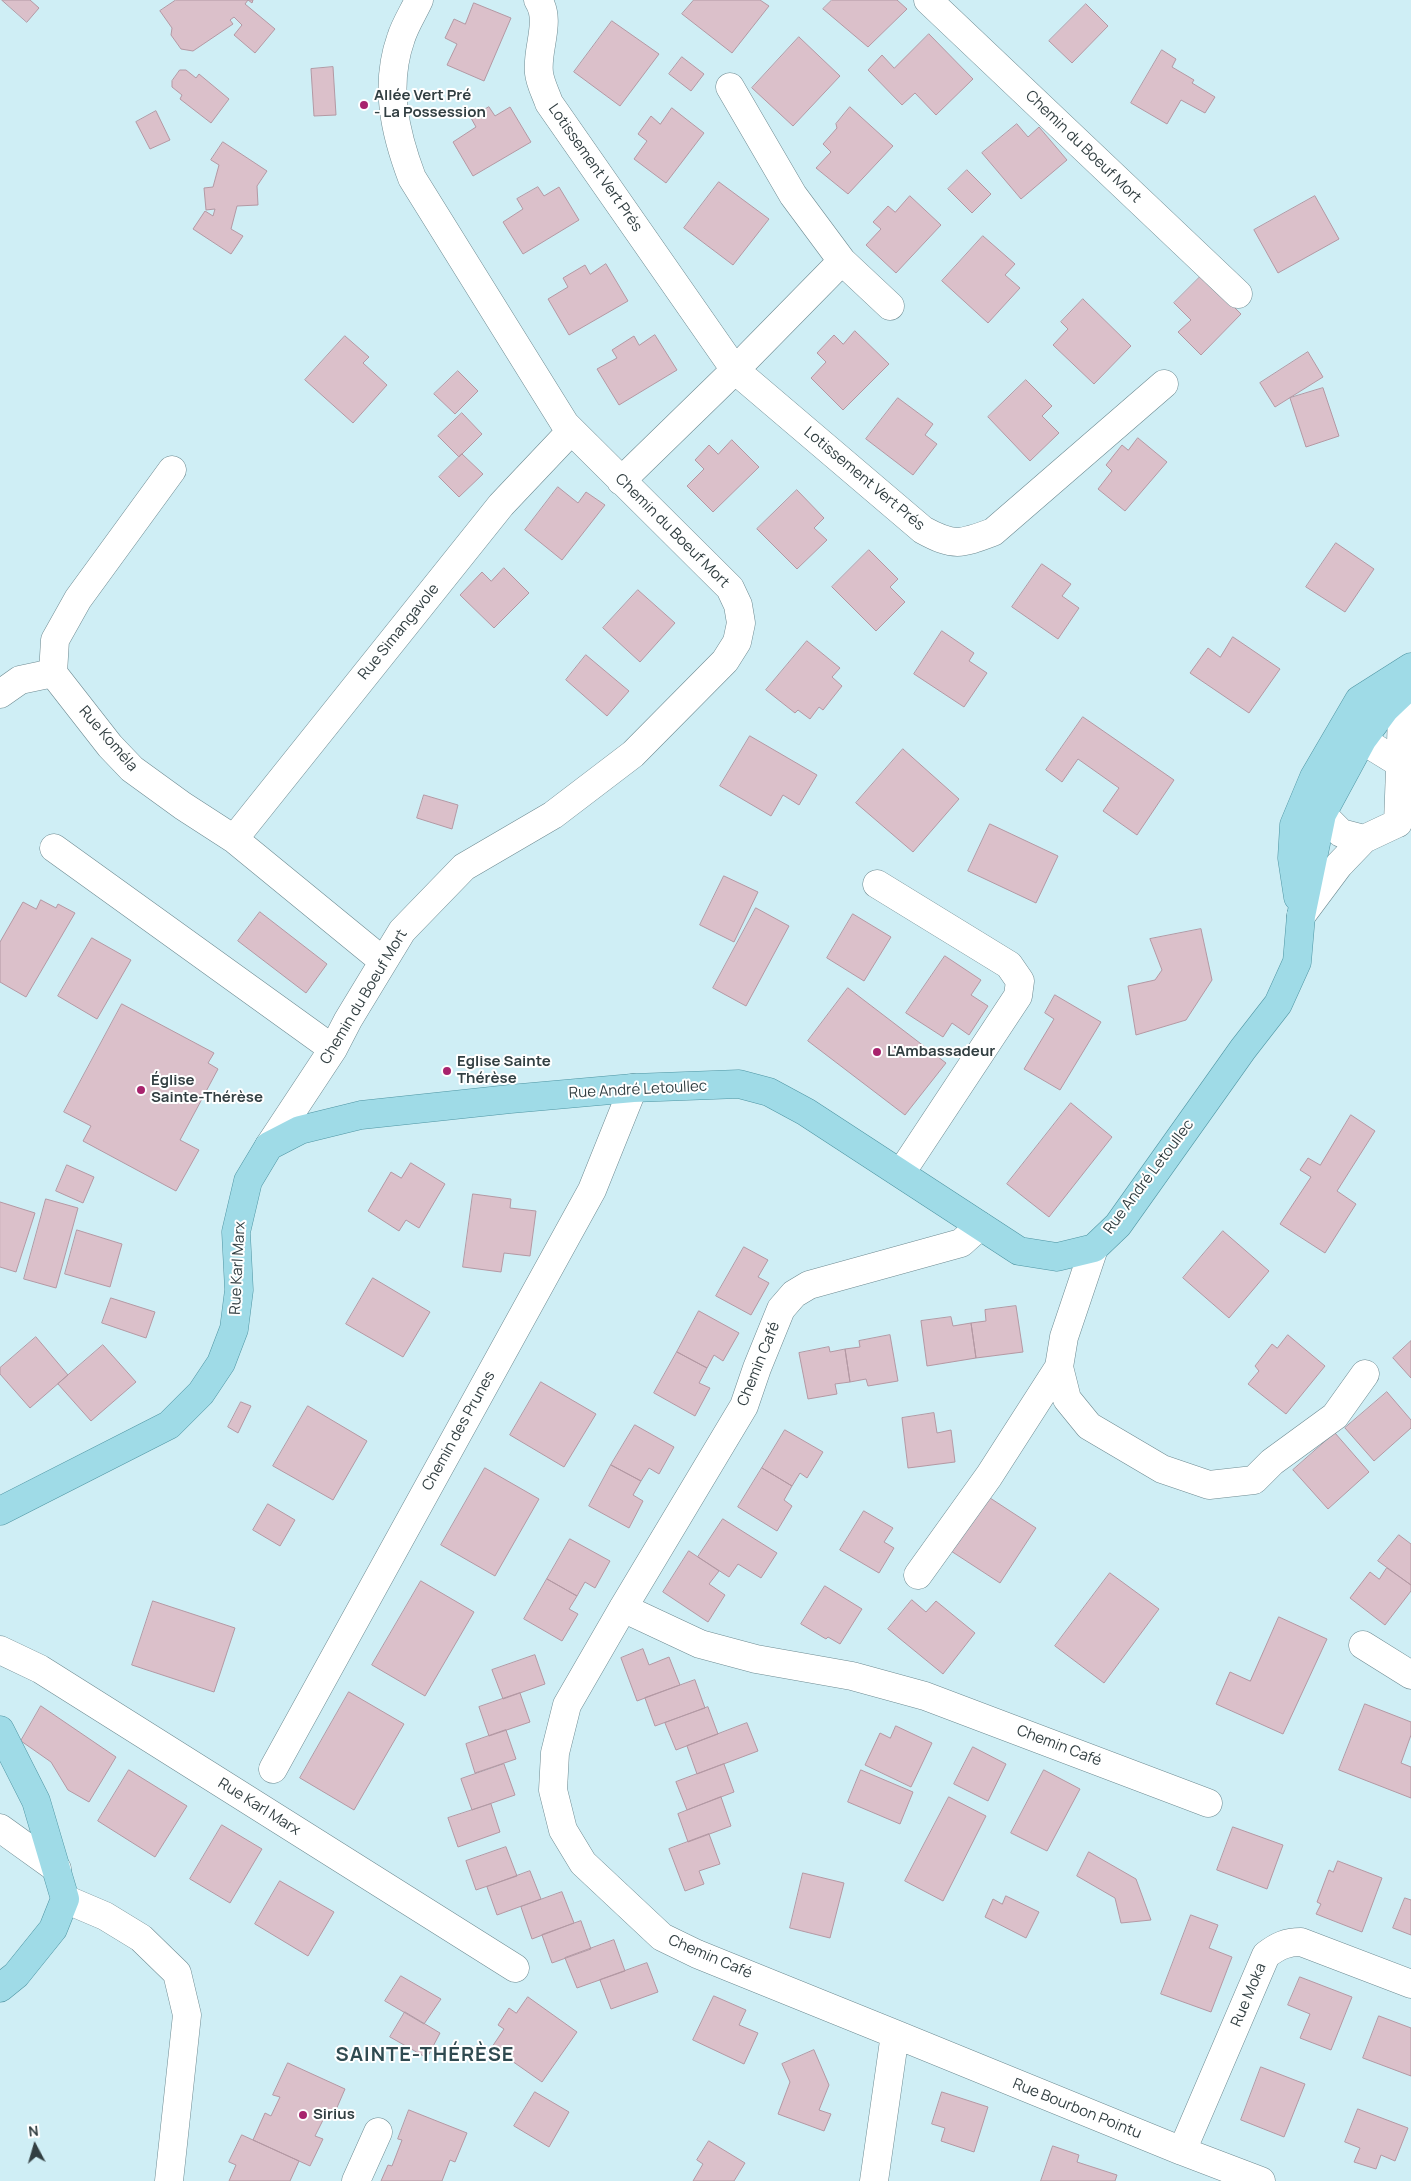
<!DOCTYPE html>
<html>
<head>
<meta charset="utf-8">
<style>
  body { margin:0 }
  #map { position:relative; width:1411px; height:2181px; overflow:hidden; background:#cfeef5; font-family:Manrope,sans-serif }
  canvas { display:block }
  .north { position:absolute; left:10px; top:2121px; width:50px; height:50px; -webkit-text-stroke:4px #fff; paint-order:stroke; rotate:354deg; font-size:14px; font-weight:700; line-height:20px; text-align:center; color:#323f42 }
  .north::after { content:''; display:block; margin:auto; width:18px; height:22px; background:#323f42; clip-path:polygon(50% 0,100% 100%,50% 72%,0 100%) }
</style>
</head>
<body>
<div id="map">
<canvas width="1411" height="2181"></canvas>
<div class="north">N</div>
</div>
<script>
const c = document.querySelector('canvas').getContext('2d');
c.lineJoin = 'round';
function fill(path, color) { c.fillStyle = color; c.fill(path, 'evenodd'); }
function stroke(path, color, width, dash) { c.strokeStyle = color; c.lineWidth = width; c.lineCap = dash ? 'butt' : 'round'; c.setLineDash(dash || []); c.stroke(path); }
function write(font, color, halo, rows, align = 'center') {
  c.font = font + ' Manrope,sans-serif'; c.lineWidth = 4; c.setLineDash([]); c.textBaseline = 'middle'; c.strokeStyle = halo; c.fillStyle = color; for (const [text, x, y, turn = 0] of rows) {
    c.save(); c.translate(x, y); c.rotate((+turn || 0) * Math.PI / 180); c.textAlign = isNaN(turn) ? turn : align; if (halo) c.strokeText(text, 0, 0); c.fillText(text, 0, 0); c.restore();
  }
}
const building = new Path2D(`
  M2 0H30L39 8 27 22Z
  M176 0H253L252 3 248 0 245 4 275 29 255 53 234 35 242 25 234 17 230 20 233 24 193 51 181 49 171 35 172 28 160 11Z
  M694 0H760L769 6 732 53 682 14Z
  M832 0H897L907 9 868 47 823 9Z
  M474 3 511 18 484 81 447 65 457 44 445 38 454 19 465 24Z
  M1086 4 1108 26 1072 63 1049 41Z
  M612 21 659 54 620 106 574 72Z
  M929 34 973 79 936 115 915 93 902 105 868 70 882 55 894 68Z
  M799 37 840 76 793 126 752 88Z
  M1162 50 1176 59 1172 67 1194 80 1192 83 1215 97 1205 113 1181 100 1167 124 1131 103Z
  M682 57 704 74 691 91 669 74Z
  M333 67 336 115 314 116 311 69Z
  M180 70H186L196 78 199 74 229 99 211 123 180 99 182 95 172 87V81Z
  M489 107 495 116 510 107 531 142 473 176 453 142 476 127 471 118Z
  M850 107 893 146 848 194 816 168 831 152 823 144 837 128 836 124Z
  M672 108 704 133 666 183 634 159 647 141 638 134 651 116 660 124Z
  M156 111 170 140 150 149 136 122Z
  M1017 124 1028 137 1039 127 1067 160 1021 199 982 153Z
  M223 142 267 171 257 186 258 205 237 206 231 229 243 236 231 254 193 229 205 211 213 216 215 209 206 210 204 188 213 187 219 165 211 160Z
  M967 170 991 194 972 213 948 189Z
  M719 182 769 219 733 265 684 228Z
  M538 187 544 196 559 187 579 220 523 254 503 222 523 209 517 199Z
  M910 196 941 225 896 273 866 245 881 229 873 222 888 206 895 212Z
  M1315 196 1339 239 1278 273 1254 230Z
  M983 236 1015 264 1005 275 1020 288 988 323 942 281Z
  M606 264 628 301 569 335 548 299 568 287 563 278 585 265 590 274Z
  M1202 275 1241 314 1201 355 1178 332 1191 320 1174 303Z
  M1083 299 1131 346 1094 384 1053 345 1068 329 1061 322Z
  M855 331 889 364 843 410 811 378 826 362 817 353 834 335 843 344Z
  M655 335 677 370 619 405 597 369 617 358 612 350 634 336 639 345Z
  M345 336 369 357 363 363 387 385 353 423 305 380Z
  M1308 352 1323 377 1275 407 1260 383Z
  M458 371 478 391 455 414 434 394Z
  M1026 380 1052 406 1042 416 1059 433 1030 461 988 417Z
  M1323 388 1339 436 1306 447 1290 398Z
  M898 398 933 424 925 435 937 444 913 475 866 439Z
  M462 413 482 434 459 457 438 436Z
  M1138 438 1167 462 1125 511 1098 489 1112 471 1106 465 1122 445 1128 450Z
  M732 440 759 467 713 512 687 486 704 469 695 460 709 445 718 454Z
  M462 454 483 474 459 497 439 477Z
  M558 487 578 503 586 492 605 505 562 560 525 530Z
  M797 490 824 518 814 528 827 540 797 569 757 529Z
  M1336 543 1374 569 1345 612 1306 587Z
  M869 550 898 579 890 587 905 602 876 631 832 587Z
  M1042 564 1071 584 1062 596 1079 608 1058 639 1012 607Z
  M504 568 529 593 494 628 460 595 482 572 491 581Z
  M638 590 675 623 640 662 603 628Z
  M942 631 974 653 969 661 987 673 964 707 914 674Z
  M1233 637 1280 669 1249 713 1190 673 1208 648 1220 657Z
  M807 641 840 668 832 677 842 686 823 710 819 707 810 719 798 710 795 713 766 690Z
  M586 655 629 691 607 716 566 680Z
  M1083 717 1174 780 1137 835 1103 811 1119 788 1078 759 1062 782 1046 770Z
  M750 736 817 775 799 805 783 795 771 816 720 786Z
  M903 749 959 799 913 852 856 803Z
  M424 795 458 805 452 829 417 818Z
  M990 824 1058 856 1036 903 968 871Z
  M724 876 758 892 734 942 700 925Z
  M41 900 56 908 58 904 75 913 26 997 0 982V942L23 902 36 909Z
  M756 908 789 926 746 1006 713 988Z
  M260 912 327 964 306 993 238 941Z
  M853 914 891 937 864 981 827 958Z
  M1201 929 1212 980 1186 1020 1136 1035 1128 986 1155 980 1162 970 1150 939Z
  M92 938 131 960 97 1019 58 996Z
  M945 956 981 980 971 995 988 1006 969 1035 952 1023 943 1037 906 1013Z
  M848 988 946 1063 905 1115 808 1041Z
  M1055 995 1101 1022 1060 1090 1024 1069 1054 1019 1045 1013Z
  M122 1004 214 1053 208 1063 218 1069 180 1140 199 1150 176 1191 83 1141 91 1126 64 1112Z
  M1071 1103 1112 1137 1049 1217 1007 1184Z
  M1351 1115 1375 1131 1337 1191 1356 1204 1325 1253 1280 1224 1311 1177 1300 1170 1308 1158 1320 1165Z
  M411 1163 445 1184 419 1228 406 1220 399 1231 368 1211 391 1172 401 1178Z
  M67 1165 94 1177 83 1203 56 1191Z
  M473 1194 511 1199 510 1208 536 1211 530 1256 504 1253 501 1272 463 1267Z
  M46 1199 78 1208 56 1288 24 1279Z
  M0 1202 35 1213 16 1272 0 1267Z
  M77 1230 122 1244 110 1287 65 1274Z
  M1223 1231 1269 1271 1229 1318 1183 1278Z
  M744 1247 768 1260 758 1277 769 1283 751 1315 716 1296Z
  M373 1278 430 1312 403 1357 346 1324Z
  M111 1298 155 1312 146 1338 102 1323Z
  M1016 1306 1023 1352 976 1358 971 1323 986 1321 985 1310Z
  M699 1311 739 1333 723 1361 714 1355 707 1368 677 1352Z
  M951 1317 953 1326 971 1323 976 1358 927 1366 921 1321Z
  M890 1335 898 1381 868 1386 866 1379 850 1382 845 1349 860 1347 859 1341Z
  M1288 1335 1325 1366 1286 1414 1248 1384 1259 1371 1255 1366 1272 1344 1277 1348Z
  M36 1337 68 1375 30 1408 0 1374V1368Z
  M1411 1341V1378L1393 1358Z
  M103 1345 136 1382 91 1421 58 1384Z
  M829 1347 830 1352 845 1349 850 1382 835 1384 837 1394 808 1399 799 1353Z
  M677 1352 707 1368 699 1383 710 1388 695 1416 654 1393Z
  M541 1382 596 1414 564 1467 510 1435Z
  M1387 1392 1411 1420V1428L1374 1461 1345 1428Z
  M241 1402 251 1406 238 1433 228 1427Z
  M308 1406 367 1441 333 1500 273 1466Z
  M934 1413 937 1433 951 1430 955 1462 908 1468 902 1418Z
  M635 1425 674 1447 659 1474 649 1468 641 1481 611 1465Z
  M785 1430 823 1452 807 1478 800 1473 792 1486 762 1468Z
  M1335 1433 1369 1472 1328 1509 1293 1470Z
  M611 1465 641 1481 633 1495 643 1501 629 1528 589 1506Z
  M485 1468 539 1499 495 1576 441 1545Z
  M762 1468 792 1486 784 1500 792 1506 777 1531 738 1507Z
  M987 1496 1036 1528 1000 1583 951 1551Z
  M268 1504 295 1520 280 1546 253 1530Z
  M864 1511 893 1528 884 1542 894 1548 879 1573 840 1550Z
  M723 1519 777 1553 761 1578 738 1564 729 1577 698 1557Z
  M1399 1535 1411 1544V1585L1378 1561Z
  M570 1539 610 1561 595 1588 585 1582 577 1596 547 1579Z
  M689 1551 719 1571 709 1584 725 1595 708 1622 663 1592Z
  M1387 1568 1411 1585V1591L1385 1625 1350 1598 1370 1572 1379 1579Z
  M1110 1573 1159 1609 1104 1683 1055 1646Z
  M547 1579 577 1596 569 1609 578 1614 562 1641 524 1619Z
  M421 1581 474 1612 425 1696 372 1665Z
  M825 1586 862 1609 840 1644 828 1637 826 1639 801 1624Z
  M912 1600 926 1612 936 1601 975 1633 943 1674 888 1629Z
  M153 1601 235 1628 214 1692 132 1665Z
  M1279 1617 1327 1639 1283 1734 1216 1704 1230 1672 1250 1681Z
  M643 1649 649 1665 669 1657 680 1685 637 1701 621 1658Z
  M535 1655 545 1684 503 1699 492 1670Z
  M695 1680 705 1708 655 1726 645 1698Z
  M349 1692 404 1724 354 1810 300 1778Z
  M520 1693 530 1722 489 1736 479 1707Z
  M1365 1704 1411 1722V1735L1401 1763 1411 1767V1798L1339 1770Z
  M41 1706 116 1757 89 1802 68 1790 51 1762 21 1741Z
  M708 1707 718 1734 676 1750 665 1723Z
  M747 1723 758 1751 697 1774 687 1746Z
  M896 1726 932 1743 911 1787 865 1765 880 1733 890 1738Z
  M506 1730 516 1759 475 1773 466 1744Z
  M973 1747 1006 1764 988 1801 954 1784Z
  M504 1764 515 1795 472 1810 461 1779Z
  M724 1764 734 1792 687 1810 676 1782Z
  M129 1770 187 1806 155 1857 98 1821Z
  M861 1770 913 1792 900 1824 848 1802Z
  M1044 1770 1080 1789 1047 1851 1011 1833Z
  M721 1797 731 1826 688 1842 678 1814Z
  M949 1797 986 1816 943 1901 905 1881Z
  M491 1804 500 1832 458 1847 448 1818Z
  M222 1825 262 1849 230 1903 190 1879Z
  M1233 1827 1283 1845 1267 1889 1217 1870Z
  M709 1834 720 1864 699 1871 704 1884 685 1891 669 1849Z
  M506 1847 517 1876 476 1890 466 1861Z
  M1089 1852 1136 1879 1151 1920 1121 1923 1115 1898 1077 1876Z
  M1338 1861 1382 1878 1362 1932 1316 1914 1321 1904 1317 1902 1329 1870 1333 1872Z
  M530 1871 541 1899 497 1915 487 1887Z
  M803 1873 844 1883 830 1938 790 1928Z
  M280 1881 334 1912 308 1956 255 1924Z
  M562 1892 574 1923 532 1939 521 1907Z
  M1006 1896 1039 1912 1026 1938 985 1917 993 1899 1002 1904Z
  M1405 1898 1411 1900V1935L1393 1928Z
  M1191 1915 1218 1925 1209 1948 1232 1957 1211 2012 1161 1994Z
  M581 1921 591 1949 552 1963 542 1935Z
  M614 1940 625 1971 577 1988 565 1958Z
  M647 1963 658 1992 611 2009 600 1980Z
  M401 1976 441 1999 424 2024 385 2001Z
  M1300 1977 1352 1997 1331 2050 1300 2038 1310 2014 1288 2005Z
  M714 1996 746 2010 739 2025 758 2033 744 2064 693 2040Z
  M528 1997 577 2032 542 2082 492 2047 504 2029 498 2025 509 2008 516 2013Z
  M405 2012 440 2033 427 2058 390 2037Z
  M1379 2016 1411 2028V2076L1363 2058Z
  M814 2050 829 2085 819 2110 831 2114 824 2131 778 2114 790 2082 782 2064Z
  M288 2063 345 2089 332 2119 325 2116 315 2136 323 2139 310 2166 253 2140 265 2113 271 2116 280 2097 273 2095Z
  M1261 2067 1305 2084 1284 2137 1241 2120Z
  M535 2092 569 2112 549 2147 514 2126Z
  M942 2092 988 2107 974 2152 941 2141 945 2128 932 2124Z
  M1358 2109 1408 2128 1395 2161 1381 2155 1376 2169 1354 2162 1360 2148 1345 2142Z
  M409 2110 467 2133 455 2162 450 2160 442 2181H381L388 2165 392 2166 402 2140 398 2139Z
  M242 2135 299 2161 290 2181H229L236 2165 229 2162Z
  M709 2141 745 2163 734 2181H693L703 2164 697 2160Z
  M1053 2146 1079 2155 1077 2162 1117 2175 1115 2181H1041Z`);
fill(building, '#dbc0ca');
stroke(building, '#b398a3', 1);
const minor = new Path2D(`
  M538 0C552 21 536 49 539 73 540 83 546 94 549 103L735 370 923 530C954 547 961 544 993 532L1164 384
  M928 0 1238 294
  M842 261 890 306
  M172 470 78 599 55 640 53 673 110 746 132 769 183 806 234 839 383 961
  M621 481 735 370 842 261 793 195 730 87
  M0 694 20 680 53 673
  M1339 740H1362L1401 764
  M1317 793 1322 814 1341 833 1364 839
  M1398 823 1402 716 1411 689
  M234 839 501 505 571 431
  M54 848 333 1049
  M877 884 1009 965 1020 981 1018 996 901 1173
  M1301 916 1339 865 1364 839 1398 823
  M269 1146 333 1049 348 1020 402 931 464 867 553 815 633 754 725 661 737 642 741 623 738 605 730 588 565 424 412 178C395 133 384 86 401 38 405 25 413 13 419 0
  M980 1226 961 1243 809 1285 794 1294 781 1309 757 1368 744 1406 623 1608 567 1705 555 1753 553 1790 563 1830 583 1863 662 1937 697 1954 895 2034 1182 2151 1261 2181
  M1094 1248 1064 1337 1059 1367 1067 1399 1089 1426 1162 1469 1209 1485 1254 1480 1272 1462 1335 1416 1365 1374
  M918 1575 989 1476 1059 1367
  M623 1608 700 1644 756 1659 852 1676 925 1696 1208 1803
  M1363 1645 1411 1675
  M0 1650 40 1669 515 1968
  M273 1769 592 1190 633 1088
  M0 1828 57 1869
  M65 1899 105 1916 141 1938 177 1973 187 2015 169 2181
  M1182 2151 1266 1955C1278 1946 1286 1942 1301 1942L1411 1984
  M356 2181 378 2132
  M874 2181 895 2034`);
const major = new Path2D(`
  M1298 897 1292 858 1294 825 1314 777 1359 700 1411 667
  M0 1511 169 1425 201 1393 221 1363 234 1329 239 1290 236 1232 248 1181 269 1146 300 1130 361 1115 510 1099 633 1088 739 1084 769 1092 806 1112 1019 1251 1057 1257 1094 1248 1118 1225 1243 1049 1278 1004 1297 962 1301 916 1322 814 1362 740 1385 709 1411 684
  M0 1730 36 1801 65 1899 53 1929 16 1975 0 1988`);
stroke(minor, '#6d8a91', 29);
stroke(major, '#4f95a3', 29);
stroke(minor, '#fff', 28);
stroke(major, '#9fdbe7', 28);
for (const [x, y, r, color] of [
  [364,105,5,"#a8236d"],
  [877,1052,5,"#a8236d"],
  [447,1071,5,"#a8236d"],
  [141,1090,5,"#a8236d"],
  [303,2115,5,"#a8236d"]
]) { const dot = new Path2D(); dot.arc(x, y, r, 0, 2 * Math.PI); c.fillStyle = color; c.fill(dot); stroke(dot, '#fff', 2); }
write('bold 15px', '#323f42', '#fff', [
  ["Allée Vert Pré",374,96],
  ["- La Possession",374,113],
  ["L'Ambassadeur",887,1052],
  ["Eglise Sainte",457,1062],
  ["Thérèse",457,1079],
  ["Église",151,1081],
  ["Sainte-Thérèse",151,1098],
  ["Sirius",313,2115]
], 'left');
write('15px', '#323f42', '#fff', [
  ["Chemin du Boeuf Mort",1083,147,44],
  ["Lotissement Vert Prés",595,168,55],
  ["Lotissement Vert Prés",864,479,40],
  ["Chemin du Boeuf Mort",672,531,45],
  ["Rue Simangavole",399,632,-51],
  ["Rue Koméla",108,739,49],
  ["Chemin du Boeuf Mort",364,997,-59],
  ["Rue André Letoullec",638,1090,-3],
  ["Rue André Letoullec",1149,1177,-53],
  ["Rue Karl Marx",238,1268,-87],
  ["Chemin Café",759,1364,-68],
  ["Chemin des Prunes",459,1431,-61],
  ["Chemin Café",1059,1746,21],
  ["Rue Karl Marx",259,1807,32],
  ["Chemin Café",710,1957,23],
  ["Rue Moka",1249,1995,-67],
  ["Rue Bourbon Pointu",1077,2109,22]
]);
c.letterSpacing = '1px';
write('bold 20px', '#2f4a50', '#fff', [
  ["SAINTE-THÉRÈSE",425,2055]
]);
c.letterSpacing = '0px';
</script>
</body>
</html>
